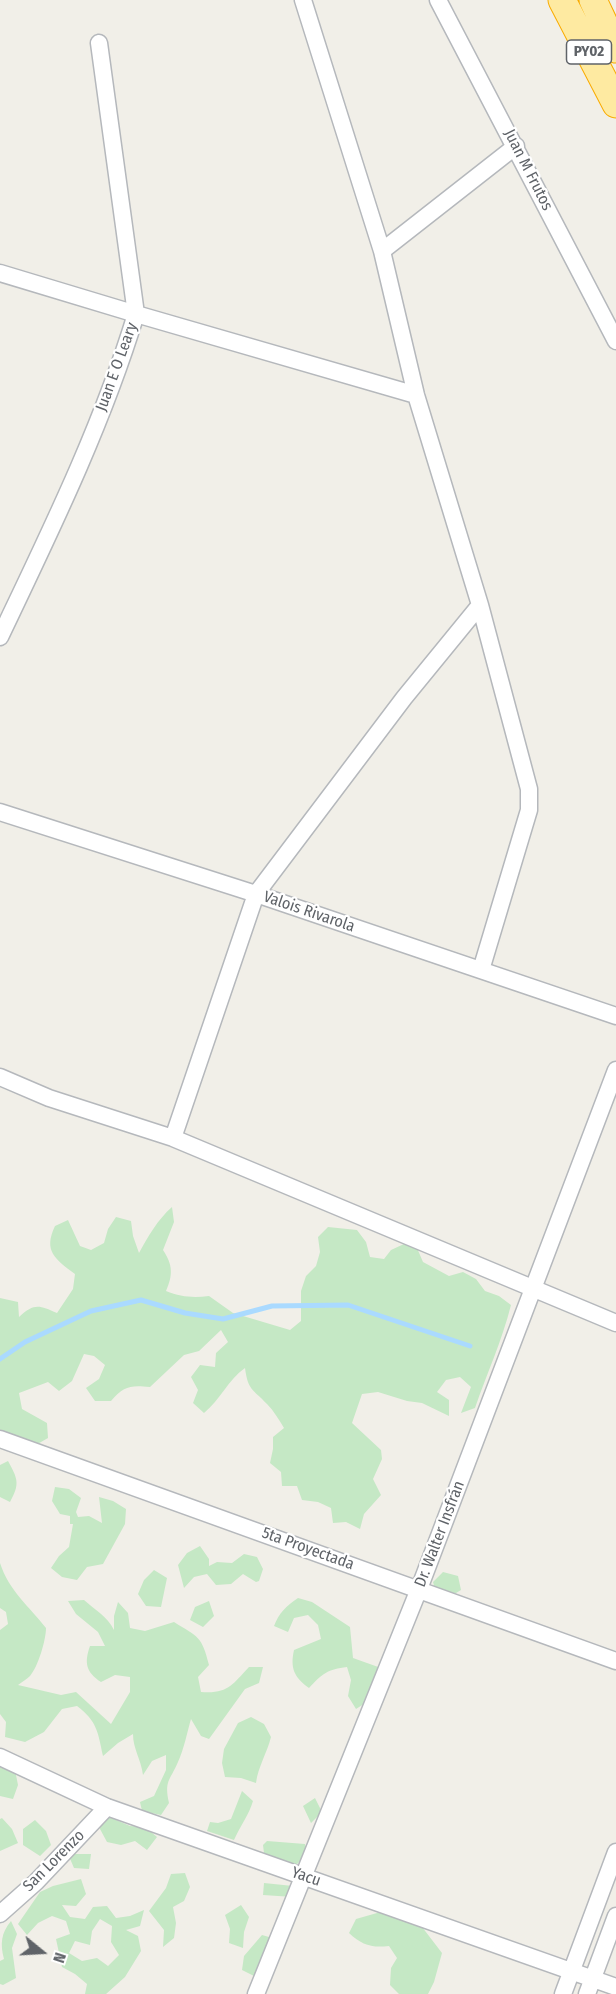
<!DOCTYPE html>
<html>
<head>
<meta charset="utf-8">
<style>
  body { margin:0 }
  #map { position:relative; width:616px; height:1994px; overflow:hidden; background:#f1efe8; font-family:"Fira Sans Condensed",sans-serif }
  canvas { display:block }
  .north { position:absolute; left:12px; top:1922px; width:60px; height:60px; -webkit-text-stroke:4px #fff; paint-order:stroke; rotate:108deg; font-size:16px; font-weight:700; line-height:24px; text-align:center; color:#5f6368 }
  .north::after { content:''; display:block; margin:auto; width:21px; height:27px; background:#5f6368; clip-path:polygon(50% 0,100% 100%,50% 72%,0 100%) }
</style>
</head>
<body>
<div id="map">
<canvas width="616" height="1994"></canvas>
<div class="north">N</div>
</div>
<script>
const c = document.querySelector('canvas').getContext('2d');
c.lineJoin = 'round';
function fill(path, color) { c.fillStyle = color; c.fill(path, 'evenodd'); }
function stroke(path, color, width, dash) { c.strokeStyle = color; c.lineWidth = width; c.lineCap = dash ? 'butt' : 'round'; c.setLineDash(dash || []); c.stroke(path); }
function write(font, color, halo, rows, align = 'center') {
  c.font = font + ' "Fira Sans Condensed",sans-serif'; c.lineWidth = 4.5; c.setLineDash([]); c.textBaseline = 'middle'; c.strokeStyle = halo; c.fillStyle = color; for (const [text, x, y, turn = 0] of rows) {
    c.save(); c.translate(x, y); c.rotate((+turn || 0) * Math.PI / 180); c.textAlign = isNaN(turn) ? turn : align; if (halo) c.strokeText(text, 0, 0); c.fillText(text, 0, 0); c.restore();
  }
}
fill(new Path2D(`
  M172 1207 174 1222 163 1250C173 1265 173 1275 166 1291 181 1297 193 1298 209 1296L233 1313 290 1330 301 1321V1291L306 1276 316 1266 320 1252 318 1237 328 1227 357 1230 366 1242 370 1257 384 1259 391 1250 404 1244 417 1248 423 1262 449 1276 463 1272 476 1279 485 1291 499 1296 511 1305C502 1341 487 1373 475 1408L461 1413 471 1387 460 1377 446 1380 437 1392 449 1400V1416L422 1403 407 1401 378 1392 362 1394 352 1423 381 1450 382 1459 373 1479 381 1495 364 1514 360 1529 346 1522 333 1523 331 1508 318 1502 302 1500 297 1486H282L281 1472 270 1463 273 1449V1437L284 1428C279 1420 274 1411 267 1404 253 1389 248 1391 245 1368 228 1380 220 1400 204 1413L193 1403 198 1390 191 1377 200 1365 215 1367 216 1353 228 1342 221 1330 199 1351 184 1355 150 1387C130 1385 124 1386 111 1401H95L86 1388 99 1379 105 1365 94 1356 84 1354 72 1381 59 1391 48 1382 19 1393 22 1409 47 1423 48 1438 34 1446C23 1436 14 1433 0 1439V1298L18 1302 19 1317C34 1303 39 1305 57 1313L73 1289 75 1274C55 1259 43 1251 55 1226L68 1220 80 1246 91 1250 104 1243 108 1229 116 1217 131 1221 133 1236 139 1253C147 1238 158 1219 172 1207Z
  M8 1461C18 1479 20 1484 10 1502L0 1497V1465Z
  M55 1487 69 1489 81 1498 76 1512 78 1517 89 1516 102 1523 99 1497 113 1501 126 1509 125 1524 103 1564 87 1567 77 1580 62 1577 51 1568 59 1556 69 1547 73 1524H70V1516L60 1514 52 1501Z
  M200 1546 209 1559V1566L217 1562 232 1563 244 1554 257 1557 263 1569 259 1581 256 1582 243 1574 231 1584 216 1585 207 1574 194 1577 184 1588 178 1565 187 1553Z
  M0 1563C9 1591 29 1606 46 1628 46 1640 38 1667 30 1676 27 1679 22 1682 18 1685L61 1695 76 1692 111 1724 130 1692V1677L115 1675 101 1682C86 1672 84 1663 90 1646H105L98 1632 76 1614 68 1601 84 1600C95 1610 107 1616 114 1630V1616L118 1602 128 1613 130 1628 145 1631 174 1622C198 1637 202 1636 209 1665L198 1677 201 1692C228 1694 232 1685 249 1667H263L259 1683 245 1689 209 1739 201 1736 191 1719C187 1733 184 1749 178 1762 170 1781 164 1780 169 1803L161 1815 142 1811 140 1802 154 1796 166 1770V1755L152 1761 143 1775C141 1759 133 1749 133 1734L118 1743 103 1756C98 1732 97 1721 77 1706L62 1709 44 1732 25 1742 5 1737 6 1722 0 1714V1630L8 1624 6 1612 0 1608Z
  M154 1570 167 1578 161 1607 146 1606 138 1594 144 1580Z
  M443 1572 458 1576 461 1590 451 1596 435 1589 433 1582Z
  M298 1598 312 1602 350 1627 353 1658 381 1668 370 1700 356 1709 348 1696 351 1680 347 1667C328 1669 322 1674 309 1688 294 1677 290 1668 294 1650L321 1639 318 1625 308 1615 294 1618 288 1632 274 1626C279 1613 286 1606 298 1598Z
  M209 1601 214 1616 203 1627 190 1620 195 1607Z
  M251 1717 264 1724 271 1737C267 1753 258 1767 256 1783L241 1778 225 1777 222 1763 224 1749 238 1723Z
  M0 1767 15 1770 18 1785 13 1799 0 1796Z
  M242 1791 253 1801C249 1815 240 1826 234 1840L207 1831 210 1822 218 1823 231 1819Z
  M315 1798 322 1812 311 1823 303 1806Z
  M102 1814 130 1826 145 1827 157 1837 147 1850 135 1841 121 1845 107 1842 100 1829Z
  M2 1818 12 1829 18 1843 0 1851V1819Z
  M35 1820 46 1831 51 1845 40 1856 23 1845V1829Z
  M267 1841 305 1844 307 1855 297 1864H279L265 1861 263 1845Z
  M68 1854H91L89 1869 74 1868Z
  M185 1873 190 1887 184 1901 173 1907 176 1923 174 1938 163 1947 164 1930 149 1911 166 1888 171 1874Z
  M81 1879 86 1894 76 1906 62 1905 70 1917 85 1919 93 1907 107 1906 116 1918 130 1916 144 1910 140 1926 126 1930 138 1936 141 1951 125 1977 106 1994H85L87 1984 75 1974 62 1967 56 1939 70 1934 66 1921 52 1916 38 1923 27 1935 18 1924 40 1892 53 1886ZM100 1919 112 1926 111 1942 119 1955 108 1966 97 1958 82 1961 69 1953 75 1941 90 1945 92 1931Z
  M264 1883 293 1886V1897L263 1895Z
  M241 1905 249 1917 244 1932 243 1948 229 1943 230 1929 225 1915Z
  M384 1911 419 1923 442 1953 434 1982 428 1994H399L390 1985 391 1968 397 1958 389 1946C371 1948 362 1945 349 1933L356 1919Z
  M11 1921 17 1934 12 1948 16 1978 3 1985 0 1984V1961L4 1959C0 1944 1 1933 11 1921Z
  M262 1935 276 1939 258 1978 242 1970 244 1956Z`), '#c5e8c5');
stroke(new Path2D(`
  M0 1359 25 1342 91 1311 141 1300 185 1313 223 1319 272 1306 348 1305 470 1346`), '#aadaff', 5);
const minor = new Path2D(`
  M303 0 382 251 416 395 480 605 529 789V810L481 970
  M438 0 616 341
  M382 251 516 146
  M0 273 136 314 416 395
  M0 637C50 532 102 426 136 314L99 43
  M0 812 256 894 616 1016
  M0 1077 49 1098 173 1138 616 1323
  M173 1138 256 894 404 698 480 605
  M0 1439 616 1661
  M0 1757 107 1807 616 1987
  M0 1914 36 1882 107 1807
  M256 1994 419 1589 616 1070
  M563 1994 616 1852
  M587 1994 616 1916`);
const trunk = new Path2D(`
  M562 0 616 104
  M593 0 616 49`);
stroke(minor, '#b5b8bc', 19);
stroke(trunk, '#f9ab00', 29);
stroke(minor, '#fff', 16);
stroke(trunk, '#feeaa1', 27);
for (const [x, y, w] of [
  [589,52,45]
]) { const box = new Path2D(); box.roundRect(x - w / 2, y - 12, w, 24, 4.5); c.fillStyle = '#fff'; c.fill(box); stroke(box, '#5f6368', 1.5); }
write('bold 15px', '#5f6368', null, [
  ["PY02",589,52]
]);
write('16px', '#5f6368', '#fff', [
  ["Juan M Frutos",528,170,63],
  ["Juan E O Leary",117,367,-70],
  ["Valois Rivarola",309,912,19],
  ["Dr. Walter Insfrán",440,1534,-69],
  ["5ta Proyectada",308,1549,20],
  ["San Lorenzo",54,1861,-45],
  ["Yacu",306,1877,19]
]);
</script>
</body>
</html>
